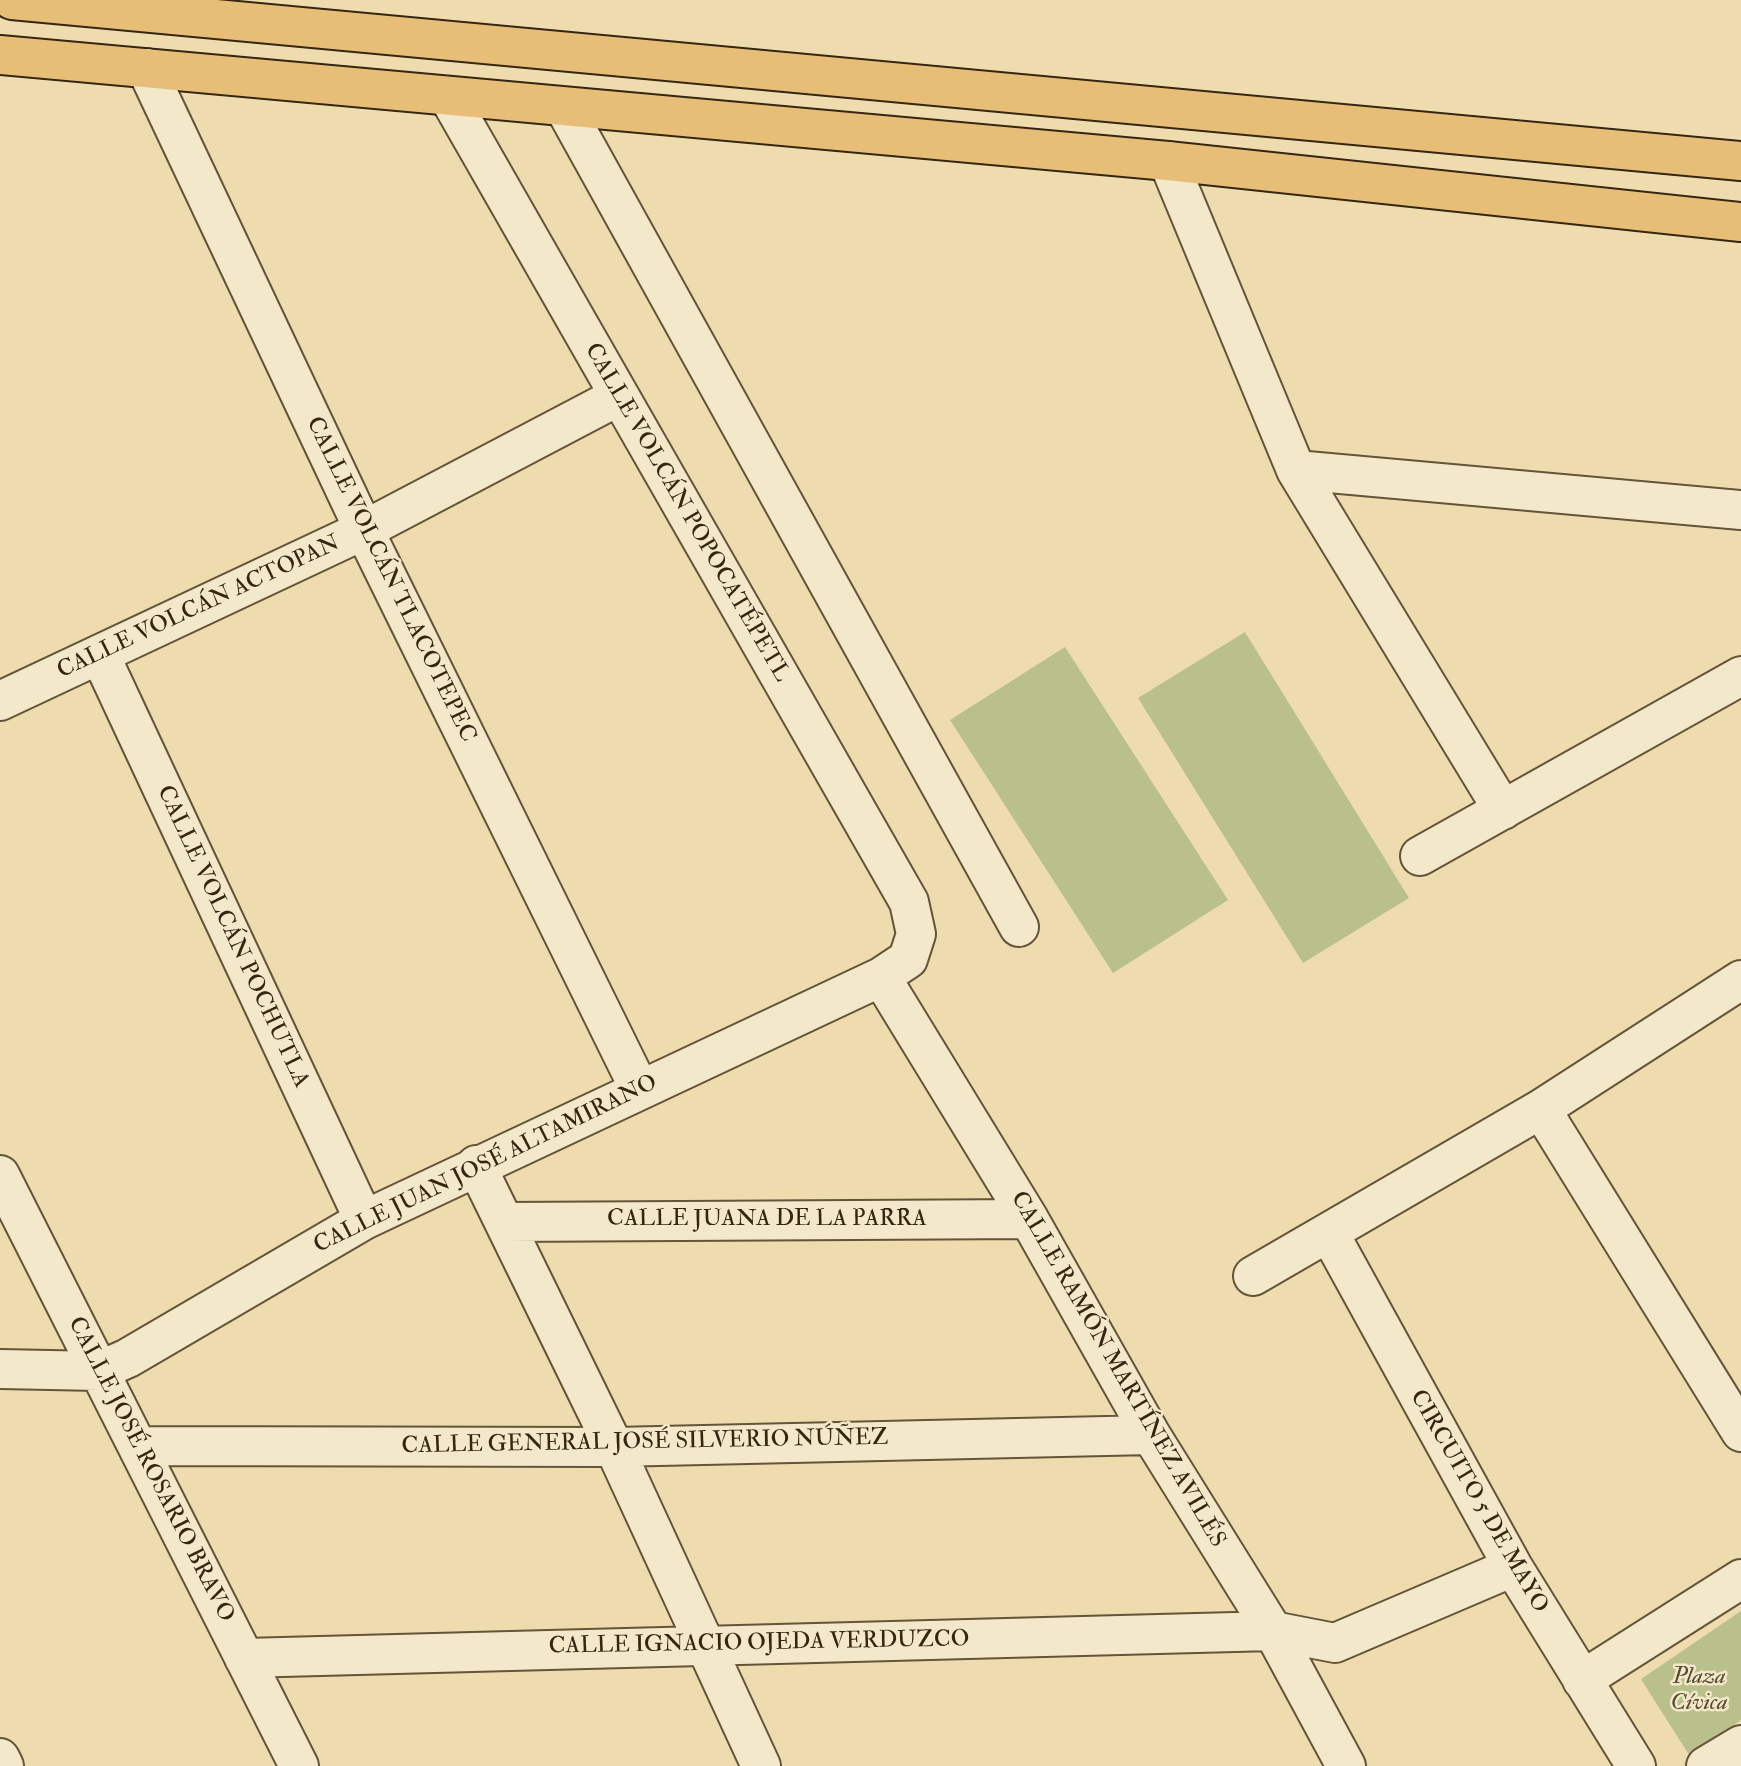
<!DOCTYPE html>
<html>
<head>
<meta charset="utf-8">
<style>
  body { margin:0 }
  canvas { display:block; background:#eedcaf }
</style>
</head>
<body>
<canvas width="1741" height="1766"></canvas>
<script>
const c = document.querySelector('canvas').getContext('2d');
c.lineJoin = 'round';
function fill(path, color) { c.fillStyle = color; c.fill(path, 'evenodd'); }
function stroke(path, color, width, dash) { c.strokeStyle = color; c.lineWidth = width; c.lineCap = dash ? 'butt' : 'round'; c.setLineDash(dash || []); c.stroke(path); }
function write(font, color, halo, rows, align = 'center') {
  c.font = font + ' "IM FELL Double Pica",serif'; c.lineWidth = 5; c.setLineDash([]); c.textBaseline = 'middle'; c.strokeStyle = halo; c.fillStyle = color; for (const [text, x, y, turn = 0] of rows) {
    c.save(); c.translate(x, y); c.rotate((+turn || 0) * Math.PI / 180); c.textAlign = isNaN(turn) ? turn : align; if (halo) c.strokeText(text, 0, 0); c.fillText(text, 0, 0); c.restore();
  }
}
fill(new Path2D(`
  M1245 632 1409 898 1303 963 1138 698Z
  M1065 647 1228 900 1113 973 950 720Z
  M1741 1611V1720L1689 1755 1641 1679Z`), '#b9c08b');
const minor = new Path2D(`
  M146 68 364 530 639 1088
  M564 107 1019 927
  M1168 161 1296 470 1503 810
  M1296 470 1741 510
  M100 655 364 1220
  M0 701 364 530 619 396
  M1420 856 1741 676
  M881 977 1029 1219 1151 1435 1273 1631 1346 1766
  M1541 1109 1741 1432
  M476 1165 614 1447 761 1766
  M0 1175 299 1766
  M505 1222 1029 1219
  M1329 1233 1513 1567 1636 1766
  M1253 1276 1541 1109 1741 980
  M0 1369 99 1371 128 1358 364 1220 881 977 908 959 916 934 909 902 448 96
  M139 1446 614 1447 1151 1435
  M244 1658 1273 1631 1335 1643 1513 1567
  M1582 1680 1741 1579
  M0 1758 4 1766
  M1706 1766 1741 1745`);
const major = new Path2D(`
  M0 55 1168 161 1741 222`);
const highway = new Path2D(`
  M12 0 1741 161`);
stroke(minor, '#645438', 42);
stroke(major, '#362611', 42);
stroke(highway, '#362611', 42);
stroke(minor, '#f4e8cb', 38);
stroke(major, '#e7be78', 38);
stroke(highway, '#e7be78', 38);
write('23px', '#362611', '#f4e8cb', [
  ["CALLE VOLCÁN POPOCATÉPETL",686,513,60],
  ["CALLE VOLCÁN TLACOTEPEC",390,580,64],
  ["CALLE VOLCÁN ACTOPAN",199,608,-25],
  ["CALLE VOLCÁN POCHUTLA",232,937,65],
  ["CALLE JUAN JOSÉ ALTAMIRANO",486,1165,-26],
  ["CALLE JUANA DE LA PARRA",767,1220],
  ["CALLE RAMÓN MARTÍNEZ AVILÉS",1117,1370,60],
  ["CALLE GENERAL JOSÉ SILVERIO NÚÑEZ",645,1443,-1],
  ["CALLE JOSÉ ROSARIO BRAVO",150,1470,63],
  ["CIRCUITO 5 DE MAYO",1478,1502,60],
  ["CALLE IGNACIO OJEDA VERDUZCO",759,1644,-1]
]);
write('italic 23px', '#574c30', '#f4e8cb', [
  ["Plaza",1699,1678],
  ["Cívica",1699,1704]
]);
</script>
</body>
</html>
